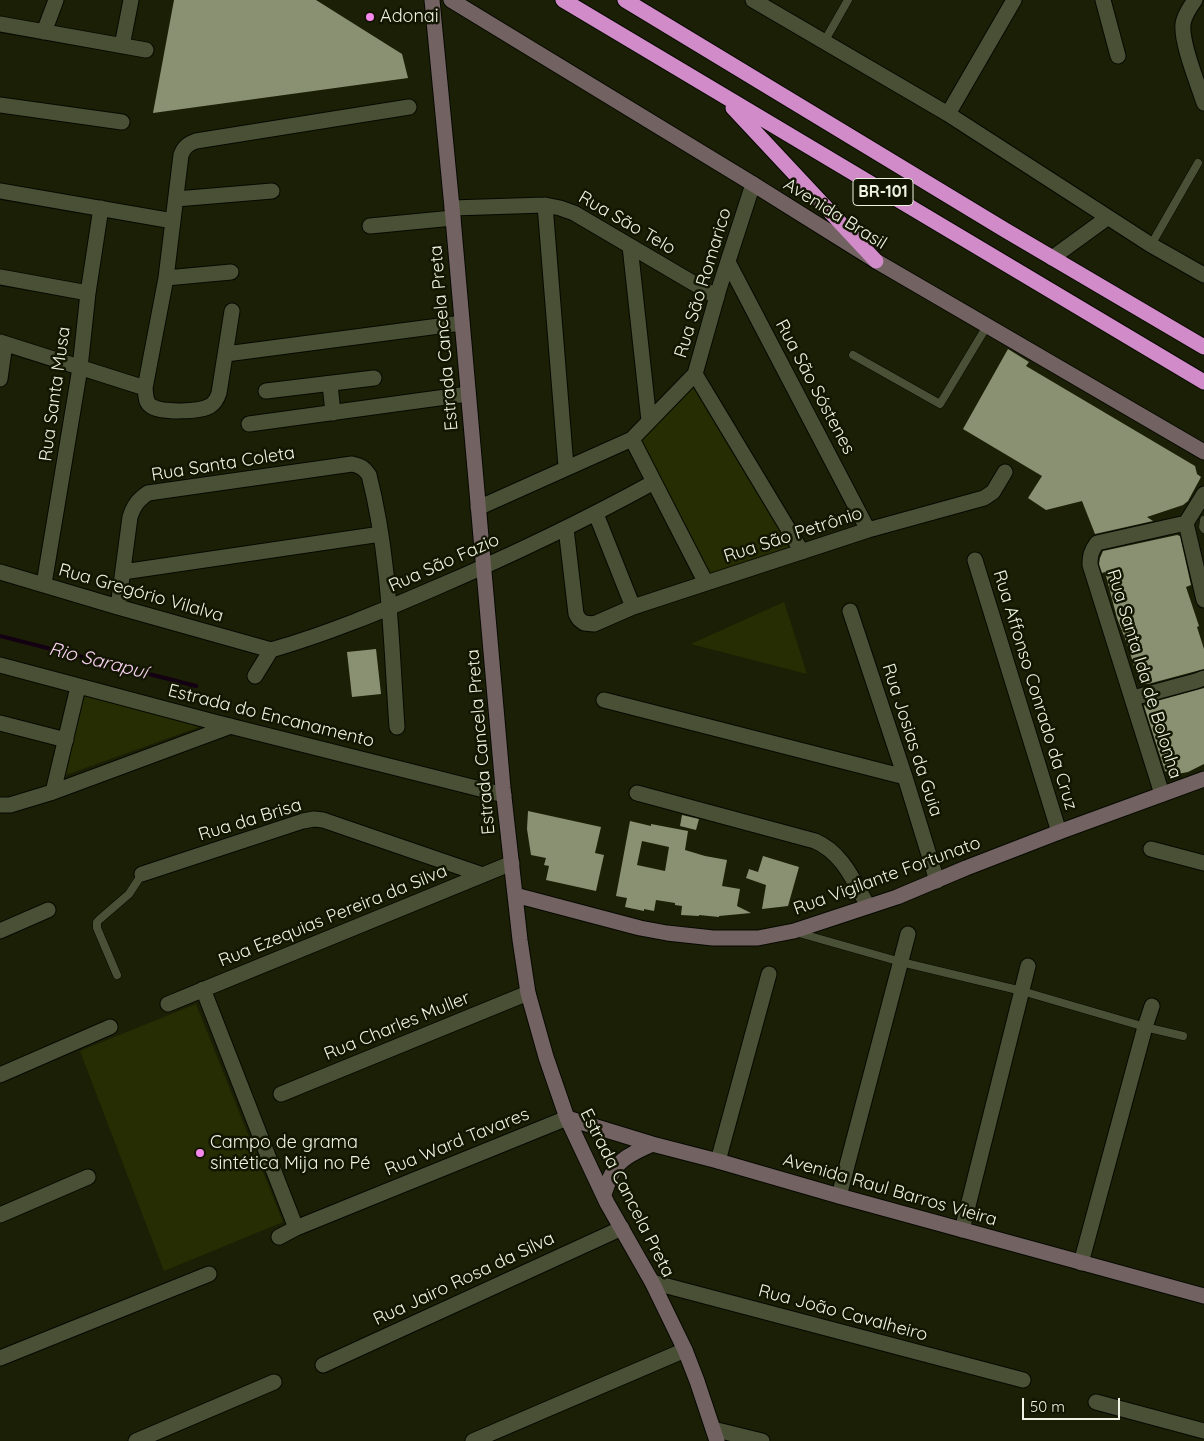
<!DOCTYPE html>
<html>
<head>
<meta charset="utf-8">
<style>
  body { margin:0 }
  #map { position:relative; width:1204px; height:1441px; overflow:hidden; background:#1b1f06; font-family:Quicksand,sans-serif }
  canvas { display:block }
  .scale { position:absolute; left:1022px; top:1398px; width:98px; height:22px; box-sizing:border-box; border:2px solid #eff3e3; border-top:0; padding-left:6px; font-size:15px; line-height:18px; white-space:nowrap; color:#eff3e3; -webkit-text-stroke:4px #121600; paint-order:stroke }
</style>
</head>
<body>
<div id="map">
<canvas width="1204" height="1441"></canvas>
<div class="scale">50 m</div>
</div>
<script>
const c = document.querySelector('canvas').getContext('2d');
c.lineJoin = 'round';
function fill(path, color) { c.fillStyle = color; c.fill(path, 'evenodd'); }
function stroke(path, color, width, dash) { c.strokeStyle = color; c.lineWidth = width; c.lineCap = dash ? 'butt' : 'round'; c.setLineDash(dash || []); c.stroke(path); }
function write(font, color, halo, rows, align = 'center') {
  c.font = font + ' Quicksand,sans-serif'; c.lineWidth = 5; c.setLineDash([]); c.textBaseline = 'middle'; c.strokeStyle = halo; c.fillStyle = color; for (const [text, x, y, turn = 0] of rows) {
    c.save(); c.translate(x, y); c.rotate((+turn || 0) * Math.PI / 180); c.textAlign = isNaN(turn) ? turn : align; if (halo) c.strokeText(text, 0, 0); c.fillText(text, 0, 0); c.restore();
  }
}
fill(new Path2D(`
  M696 383 793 549 709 580 637 442Z
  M784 602 807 674 691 644Z
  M86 691 202 726 63 776Z
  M196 1004 283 1222 164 1271 80 1051Z`), '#272d02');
stroke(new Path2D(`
  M0 636 196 686`), '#140013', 4);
fill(new Path2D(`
  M174 0H316L402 54 408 78 153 113Z
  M1008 349 1029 362 1026 366 1195 466 1197 474 1201 477 1188 501 1183 505 1147 517 1153 521 1095 534 1082 501 1046 510 1028 498 1042 476 963 429Z
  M1177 535 1180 536 1191 585 1186 587 1199 626 1197 627 1204 649V669L1148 684H1144L1140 681 1134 666 1128 646 1117 618 1105 572 1102 573 1099 564 1100 558 1103 551Z
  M376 649 381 694 352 697 347 652Z
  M1204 688V764L1188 772 1172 775 1165 771 1144 706 1146 704Z
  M528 811 601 827 595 853 604 855 596 891 546 880 549 866 544 865 546 858 531 855 527 829Z
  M682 815 699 819 696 830 680 826Z
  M630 821 651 826V824L688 831 685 850 705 856 727 860 722 886 740 889 737 906 751 913 719 916V917L699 915V916L681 915 682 906 675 905V903L656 900 654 911 644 909V911L625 907 627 898 616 896ZM642 841 669 847 665 871 637 865Z
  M763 856 799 867 788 906 762 909 766 885 746 878 749 869 758 872Z`), '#8a9173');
const lane = new Path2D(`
  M824 42 848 0
  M1151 245 1198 163
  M853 355 940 404 987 326
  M1204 520 1203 527 1204 529
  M799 933 901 962 1022 991 1145 1027 1183 1036
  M117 975 97 928V922L100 919 129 894 142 874`);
const street = new Path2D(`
  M753 0 948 114 1151 245 1204 275
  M1103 0 1118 56
  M1195 0C1190 7 1184 16 1183 24 1181 43 1198 84 1204 103
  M0 24 146 50
  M44 32 56 0
  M122 46 131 0
  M0 105 122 122
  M948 114 1014 0
  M0 191 173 221
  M176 199 272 191
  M545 205 566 467
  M452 208 545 205 560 208 574 213 717 297
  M370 226 453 218
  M630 246 649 421
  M1052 258 1107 218
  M728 262 868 530
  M0 277 88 293
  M166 278 231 272
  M232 311 219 393C217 399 215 403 210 406 200 412 161 413 151 406 145 402 146 395 145 388L166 278 181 155C184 147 188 144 196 141L409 107
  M0 342 145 388
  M226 354 462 323
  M695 374 802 552
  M0 379 5 344
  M330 384 333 413
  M266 391 374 378
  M249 424 468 394
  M632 439 706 583
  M478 508 632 439 695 374 719 289 753 184
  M596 514 633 607
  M1186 523 1204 600
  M566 528 576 614 579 619 584 623 594 624 633 607 868 530 984 498 993 492 1005 472
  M975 560 1059 832
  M0 572 118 607 271 650
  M123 572 381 534
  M44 584 80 368 88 293 101 208
  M118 607 130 517C134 505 138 500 148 493L352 464C361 466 364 468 369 475 390 557 391 643 397 727
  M850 611 905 777 937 881
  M0 665 214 722 504 795
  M255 676 271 650C327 634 382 611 435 588 510 556 583 521 654 482
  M1133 698 1196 681 1204 678
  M604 700 905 777
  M0 723 66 740
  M53 792 78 687
  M637 793 815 841C843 853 854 882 868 906
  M1162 794 1090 565C1090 556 1091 551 1097 543L1186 523 1204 494
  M0 805H10L53 792 231 726
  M1151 849 1204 863
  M142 874 303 821 314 819 323 820 483 875
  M0 931 48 910
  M203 989 296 1228
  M168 1004 512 863
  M0 1075 110 1027
  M281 1094 528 993
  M718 1161 769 974
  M839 1196 908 934
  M0 1215 88 1177
  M962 1230 1028 966
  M279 1237 296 1228 567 1118
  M1081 1263 1145 1027 1152 1006
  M652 1282 1023 1380
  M0 1358 209 1274
  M323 1365 622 1228
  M1096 1402 1204 1431
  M713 1429 762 1441
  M136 1441 274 1382
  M473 1441 685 1350`);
const secondary = new Path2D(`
  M432 0 453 218 503 788 520 940 528 993 546 1057 567 1118 607 1203 652 1282 685 1350 697 1381 717 1441
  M451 0 753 184 876 261 1204 452
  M515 895 640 928 667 933 713 938H758L794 931 897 897 966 868 1059 832 1204 779
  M567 1118 652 1144 718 1161 839 1196 1204 1296
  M604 1194C607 1187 609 1178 613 1172 621 1157 638 1151 652 1144`);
const highway = new Path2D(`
  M563 0 1204 382
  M625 0 1005 230 1204 347
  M733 108 876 261`);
stroke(lane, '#060900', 9);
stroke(street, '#060900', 17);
stroke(secondary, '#060900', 17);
stroke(highway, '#060900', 17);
stroke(lane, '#4a5035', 8);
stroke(street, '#4a5035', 15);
stroke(secondary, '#726261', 15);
stroke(highway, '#d08bc8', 15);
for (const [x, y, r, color] of [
  [370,17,5,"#f788ec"],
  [200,1153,5,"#f788ec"]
]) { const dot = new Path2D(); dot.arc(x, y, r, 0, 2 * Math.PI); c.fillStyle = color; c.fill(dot); stroke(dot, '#121600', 2); }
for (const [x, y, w] of [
  [883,192,60]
]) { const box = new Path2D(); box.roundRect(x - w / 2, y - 13.5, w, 27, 4); c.fillStyle = '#121600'; c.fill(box); stroke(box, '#eff3e3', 1); }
write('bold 16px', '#eff3e3', null, [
  ["BR-101",883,192]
]);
write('18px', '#eff3e3', '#121600', [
  ["Adonai",380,17],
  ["Campo de grama",210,1143],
  ["sintética Mija no Pé",210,1164]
], 'left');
write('18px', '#eff3e3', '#121600', [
  ["Avenida Brasil",835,214,32],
  ["Rua São Telo",627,223,30],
  ["Rua São Romarico",703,283,-73],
  ["Estrada Cancela Preta",444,338,-95],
  ["Rua São Sóstenes",815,387,62],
  ["Rua Santa Musa",55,394,-82],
  ["Rua Santa Coleta",223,464,-9],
  ["Rua São Petrônio",793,535,-18],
  ["Rua São Fazio",444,563,-24],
  ["Rua Gregório Vilalva",141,593,16],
  ["Rua Santa Ida de Bolonha",1144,674,73],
  ["Rua Affonso Conrado da Cruz",1035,690,73],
  ["Estrada do Encanamento",271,716,14],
  ["Rua Josias da Guia",912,740,72],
  ["Estrada Cancela Preta",481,742,-95],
  ["Rua da Brisa",250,820,-17],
  ["Rua Vigilante Fortunato",887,876,-20],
  ["Rua Ezequias Pereira da Silva",333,916,-22],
  ["Rua Charles Muller",397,1026,-22],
  ["Rua Ward Tavares",457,1142,-22],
  ["Avenida Raul Barros Vieira",890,1190,16],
  ["Estrada Cancela Preta",627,1193,63],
  ["Rua Jairo Rosa da Silva",464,1279,-25],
  ["Rua João Cavalheiro",843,1313,15]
]);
write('italic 19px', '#fad1f4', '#121600', [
  ["Rio Sarapuí",98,661,14]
]);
</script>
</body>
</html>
